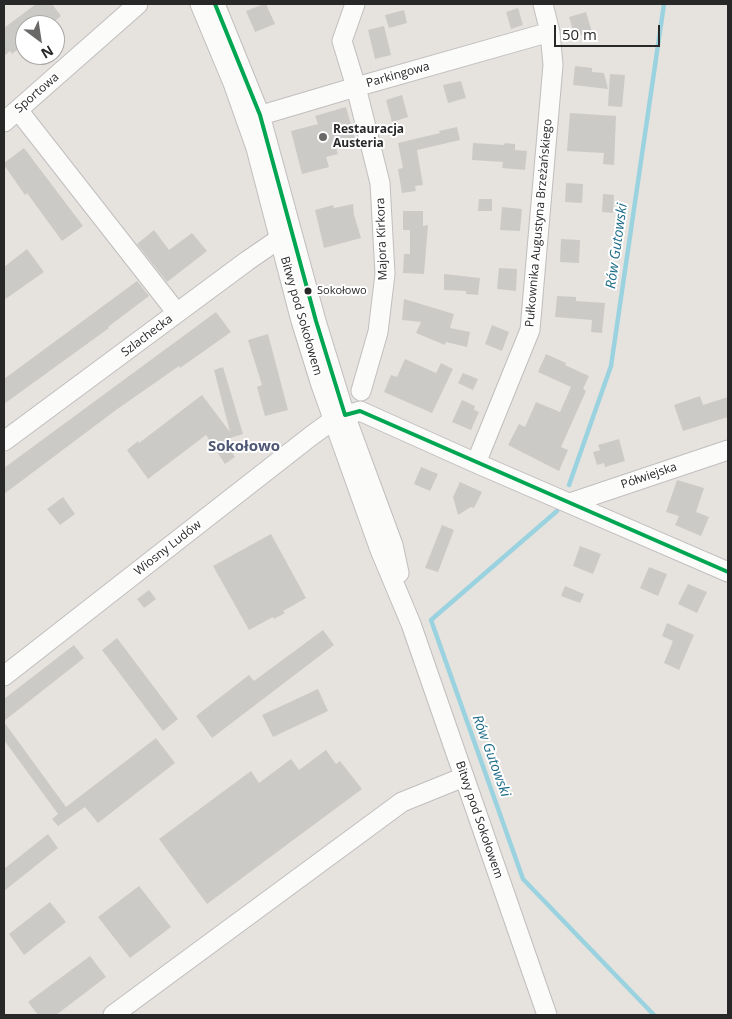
<!DOCTYPE html>
<html>
<head>
<meta charset="utf-8">
<style>
  body { margin:0 }
  #map { position:relative; width:732px; height:1019px; overflow:hidden; background:#e6e2de; font-family:"Open Sans",sans-serif }
  canvas { display:block }
  .frame { position:absolute; inset:0; border:5px solid #282828; pointer-events:none }
  .north { position:absolute; left:15px; top:15px; width:50px; height:50px; box-sizing:border-box; background:#fff; border:1px solid #a9a9a9; border-radius:50%; rotate:149deg; font-size:14px; font-weight:700; line-height:20px; text-align:center; color:#282828 }
  .north::after { content:''; display:block; margin:auto; width:18px; height:22px; background:#6a6968; clip-path:polygon(50% 0,100% 100%,50% 72%,0 100%) }
  .scale { position:absolute; left:554px; top:25px; width:106px; height:22px; box-sizing:border-box; border:2px solid #282828; border-top:0; padding-left:6px; font-size:15px; line-height:18px; white-space:nowrap; color:#282828; -webkit-text-stroke:4px #fff; paint-order:stroke }
</style>
</head>
<body>
<div id="map">
<canvas width="732" height="1019"></canvas>
<div class="frame"></div>
<div class="north">N</div>
<div class="scale">50 m</div>
</div>
<script>
const c = document.querySelector('canvas').getContext('2d');
c.lineJoin = 'round';
function stroke(path, color, width, dash) { c.strokeStyle = color; c.lineWidth = width; c.lineCap = dash ? 'butt' : 'round'; c.setLineDash(dash || []); c.stroke(path); }
function fill(path, color) { c.fillStyle = color; c.fill(path, 'evenodd'); }
function write(font, color, halo, rows, align = 'center') {
  c.font = font + ' "Open Sans",sans-serif'; c.lineWidth = 4; c.setLineDash([]); c.textBaseline = 'middle'; c.strokeStyle = halo; c.fillStyle = color; for (const [text, x, y, turn = 0] of rows) {
    c.save(); c.translate(x, y); c.rotate((+turn || 0) * Math.PI / 180); c.textAlign = isNaN(turn) ? turn : align; if (halo) c.strokeText(text, 0, 0); c.fillText(text, 0, 0); c.restore();
  }
}
stroke(new Path2D(`
  M569 485 611 366 664 4
  M557 511 431 620 523 879 654 1015`), '#9ad3df', 4.5);
fill(new Path2D(`
  M36 4H52L61 16 50 25H25V44L12 54 10 51 4 56V28Z
  M264 4H266L275 24 255 32 246 11Z
  M518 8 523 25 511 29 506 12Z
  M404 10 407 23 389 28 385 15Z
  M586 12 592 32 575 37 569 17Z
  M384 26 391 55 375 59 368 30Z
  M575 66 592 68V72L604 73 608 89 573 85Z
  M610 74 625 75 622 107 608 106Z
  M461 81 466 98 448 103 443 85Z
  M402 95 408 117 392 122 386 100Z
  M346 107 356 143 336 148 338 154 326 157 329 167 302 174 291 131 318 124 315 116Z
  M570 113 616 116 614 165 603 164 604 153 567 151Z
  M457 127 460 140 417 150 423 185 415 186 416 191 402 193 398 169 403 168 398 143 440 133 439 131Z
  M473 143 504 145 505 143 515 144V150L527 151 525 170 502 168 503 162 472 160Z
  M24 148 83 226 62 241 27 193 25 195 4 165V163Z
  M566 183 583 184 582 203 565 202Z
  M603 194 614 195 613 213 602 212Z
  M479 199H492V211H478Z
  M353 204 354 215 361 238 324 248 315 210 333 205 334 208Z
  M502 207 522 209 520 231 500 230Z
  M403 211H423V226L428 225 424 274 403 273 404 254H410V230H403Z
  M154 230 169 250 192 233 207 251 167 282 137 244Z
  M561 239 580 240 579 263 560 262Z
  M27 249 44 272 4 300V267Z
  M499 268 517 269 516 291 497 289Z
  M444 274 480 278 478 295 466 294V291L444 290Z
  M137 281 149 296 108 327 109 328 4 404V379Z
  M557 296 576 297V301L605 303 602 333 591 332 592 320 555 317Z
  M404 299 454 314 450 328 470 332 467 347 446 342 445 345 416 333 421 322 402 320Z
  M216 312 231 332 180 368 179 366 116 410 4 494V468Z
  M492 325 509 332 502 351 485 344Z
  M268 334 288 410 265 416 257 387 262 385 248 340Z
  M546 354 566 363 565 365 589 376 583 389 586 391 561 447 568 450 559 471 508 445 519 424 525 427 536 402 560 412 571 387 538 372Z
  M405 359 436 373 441 363 453 369 432 413 384 392 391 375 397 377Z
  M223 367 243 434 224 440 235 457 225 464 206 435 148 479 127 450 138 441 139 443 202 395 230 432 214 370Z
  M463 373 478 379 473 390 458 383Z
  M700 396 703 405 728 397V417L683 431 674 405Z
  M462 400 475 406 474 410 479 412 471 430 452 422Z
  M619 439 625 461 605 467 604 463 597 465 593 452 600 450 598 445Z
  M421 467 438 474 430 491 414 484Z
  M677 480 704 488 696 512 709 517 701 536 675 525 679 516 666 512Z
  M460 482 482 492 474 508 471 507 458 515 453 497Z
  M63 497 75 514 60 525 47 509Z
  M442 525 454 530 438 572 425 568Z
  M271 534 306 598 283 611 285 613 274 619 273 617 249 630 213 566Z
  M580 546 601 554 593 574 573 566Z
  M649 567 667 574 658 596 640 588Z
  M688 584 707 592 697 613 678 604Z
  M565 586 584 594 580 603 561 596Z
  M149 590 156 599 144 608 137 599Z
  M667 623 694 635 679 670 664 663 673 641 662 636Z
  M323 630 334 645 212 738 196 716 249 675 254 681Z
  M117 638 178 719 163 731 102 650Z
  M74 645 84 658 4 721V699Z
  M318 689 328 711 273 737 262 715Z
  M4 722 66 807 156 738 175 763 98 823 85 807 58 826 52 819 58 814 4 740Z
  M326 750 336 764 340 761 362 789 207 904 159 839 251 771 259 783 291 759 299 770Z
  M48 834 58 848 4 891V869Z
  M139 886 171 927 130 958 98 917Z
  M50 902 66 922 24 955 9 934Z
  M90 956 106 977 56 1015H38L28 1002Z`), '#cccac7');
const minor = new Path2D(`
  M200 4 233 83 256 148 301 321 321 385 380 550 411 624 547 1015
  M215 4 260 115 316 321 345 415 393 545 399 573
  M355 4 342 41 356 87 380 183 385 274 378 332 361 391
  M18 110 177 313
  M248 119 356 87 550 32
  M4 122 138 4
  M4 441 247 261 279 239 291 236
  M476 463 530 330 553 65 550 32 543 4
  M570 503 728 450
  M4 676 311 436 333 420 360 411 476 463 728 572
  M113 1015 402 802 464 777`);
stroke(minor, '#c0bebf', 21);
stroke(minor, '#fbfbfa', 19);
stroke(new Path2D(`
  M215 4 260 115 316 321 345 415 360 411 728 572`), '#00a651', 4);
for (const [x, y, r, color] of [
  [323,137,5,"#6a6968"],
  [308,291,4.5,"#282828"]
]) { const dot = new Path2D(); dot.arc(x, y, r, 0, 2 * Math.PI); c.fillStyle = color; c.fill(dot); stroke(dot, '#fff', 2); }
write('11px', '#282828', '#fff', [
  ["Sokołowo",317,291]
], 'left');
write('12px', '#282828', '#fff', [
  ["Parkingowa",398,75,-16],
  ["Sportowa",37,93,-41],
  ["Pułkownika Augustyna Brzeżańskiego",539,223,-85],
  ["Majora Kirkora",382,239,-92],
  ["Bitwy pod Sokołowem",301,316,74],
  ["Szlachecka",147,336,-37],
  ["Półwiejska",649,476,-19],
  ["Wiosny Ludów",168,548,-38],
  ["Bitwy pod Sokołowem",479,820,71]
]);
write('bold 12px', '#282828', '#fff', [
  ["Restauracja",333,130],
  ["Austeria",333,144]
], 'left');
write('italic 14px', '#1c6b87', '#fff', [
  ["Rów Gutowski",617,246,-82],
  ["Rów Gutowski",491,756,70]
]);
write('bold 15px', '#4e5773', '#fff', [
  ["Sokołowo",244,447]
]);
</script>
</body>
</html>
